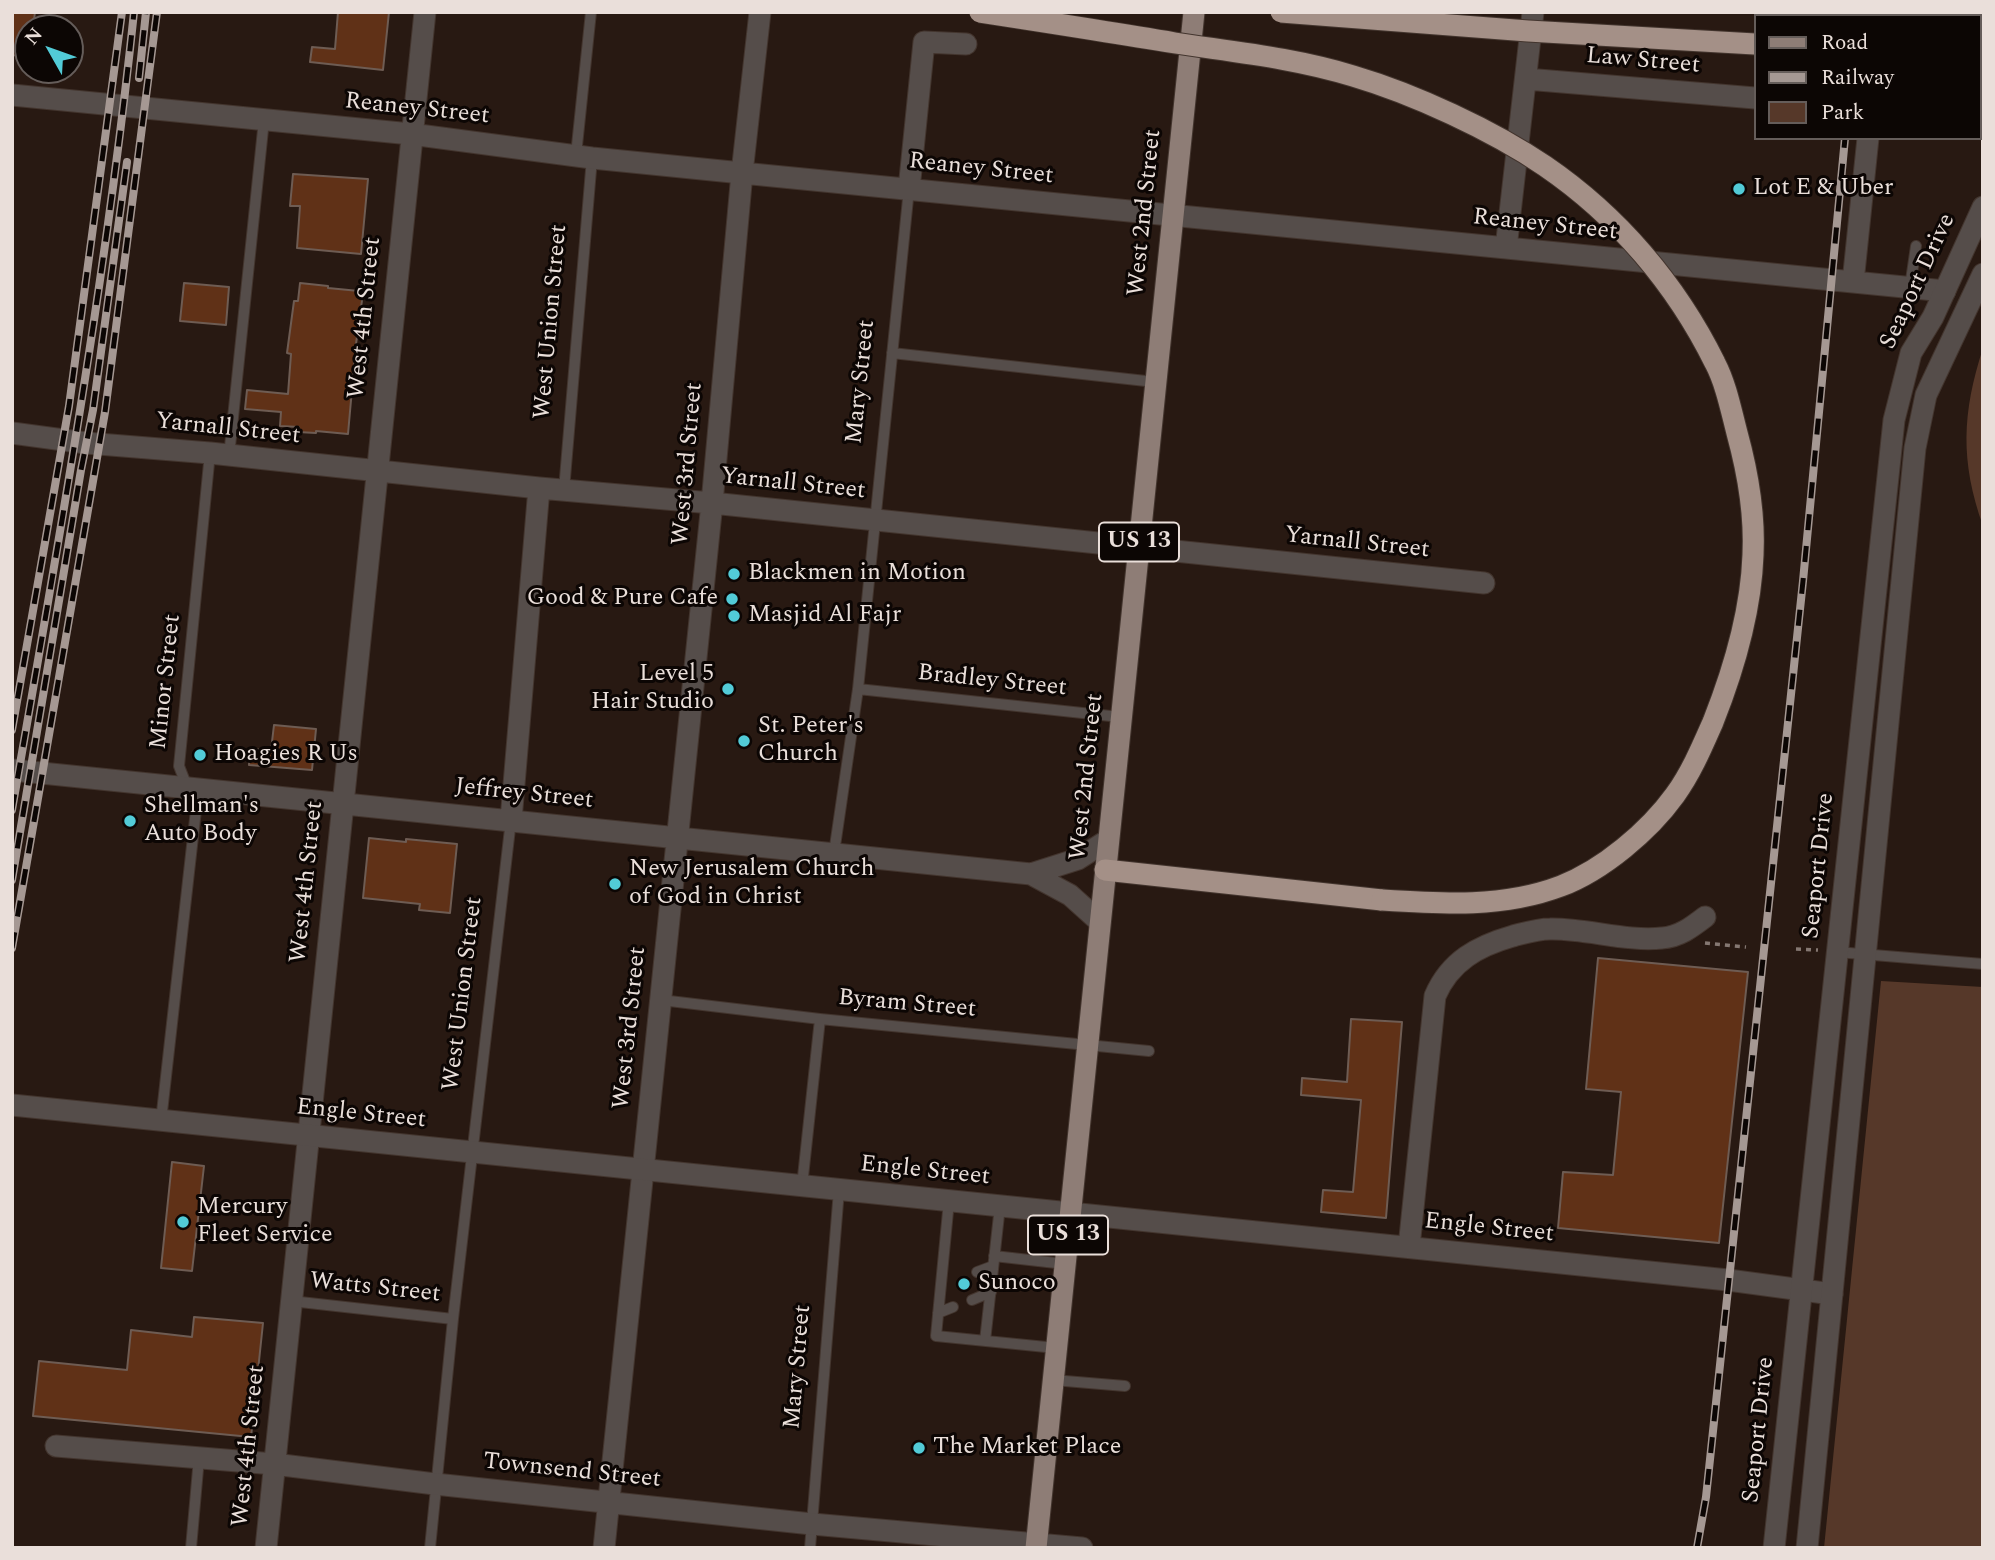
<!DOCTYPE html>
<html>
<head>
<meta charset="utf-8">
<style>
  body { margin:0 }
  #map { position:relative; width:1995px; height:1560px; overflow:hidden; background:#281912; font-family:Spectral,serif }
  canvas { display:block }
  .frame { position:absolute; inset:0; border:14px solid #eadfda; pointer-events:none }
  .legend { position:absolute; left:1754px; top:14px; width:228px; height:126px; box-sizing:border-box; background:#0c0604; border:2px solid #655d5a; margin:0; padding:9px 12px; list-style:none; font-size:21px; color:#eadfda }
  .legend li { display:flex; align-items:center; gap:14px; height:35px }
  .legend b { width:35px; border:2px solid #655d5a }
  .north { position:absolute; left:14px; top:14px; width:70px; height:70px; box-sizing:border-box; background:#0c0604; border:2px solid #655d5a; border-radius:50%; rotate:310deg; font-size:19px; font-weight:700; line-height:28px; text-align:center; color:#eadfda }
  .north::after { content:''; display:block; margin:auto; width:24px; height:32px; background:#52cbd7; clip-path:polygon(50% 0,100% 100%,50% 72%,0 100%) }
</style>
</head>
<body>
<div id="map">
<canvas width="1995" height="1560"></canvas>
<div class="frame"></div>
<ul class="legend">
<li><b style="height:9px;background:#8e7d76"></b>Road</li>
<li><b style="height:9px;background:#a59893"></b>Railway</li>
<li><b style="height:19px;background:#563829"></b>Park</li>
</ul>
<div class="north">N</div>
</div>
<script>
const c = document.querySelector('canvas').getContext('2d');
c.lineJoin = 'round';
function fill(path, color) { c.fillStyle = color; c.fill(path, 'evenodd'); }
function stroke(path, color, width, dash) { c.strokeStyle = color; c.lineWidth = width; c.lineCap = dash ? 'butt' : 'round'; c.setLineDash(dash || []); c.stroke(path); }
function write(font, color, halo, rows, align = 'center') {
  c.font = font + ' Spectral,serif'; c.lineWidth = 6; c.setLineDash([]); c.textBaseline = 'middle'; c.strokeStyle = halo; c.fillStyle = color; for (const [text, x, y, turn = 0] of rows) {
    c.save(); c.translate(x, y); c.rotate((+turn || 0) * Math.PI / 180); c.textAlign = isNaN(turn) ? turn : align; if (halo) c.strokeText(text, 0, 0); c.fillText(text, 0, 0); c.restore();
  }
}
fill(new Path2D(`
  M1983 348V526C1960 461 1962 413 1983 348Z
  M1881 981 1983 987V1548H1824Z`), '#563829');
const building = new Path2D(`
  M12 12H35L33 28H28V57L12 55Z
  M338 12H389L383 70 310 62 312 47 335 49Z
  M293 174 368 179 361 254 297 248 300 206H290Z
  M184 283 229 287 226 325 180 321Z
  M300 283 328 286V288L359 291 363 293 356 344 348 434 316 431V433L298 432 299 427 280 426 281 412 245 409 247 390 288 394 291 354 287 353 294 301H298Z
  M274 725 316 729 312 770 249 765 250 749 271 750Z
  M369 838 406 842V839L457 844 450 913 419 910 420 904 363 898Z
  M1598 958 1748 972 1719 1243 1558 1228 1563 1172 1613 1175 1621 1092 1586 1089Z
  M1351 1019 1402 1022 1386 1218 1321 1212 1323 1190 1353 1192 1361 1100 1301 1095 1302 1078 1347 1082Z
  M172 1162 204 1166 192 1271 161 1268Z
  M194 1317 263 1323 251 1437 33 1416 39 1361 127 1370 131 1330 192 1337Z`);
fill(building, '#603117');
stroke(building, '#6e5c53', 2);
const service = new Path2D(`
  M576 155 591 12
  M1910 287 1916 246
  M892 353 1155 382
  M229 456 264 120
  M564 490 592 158
  M858 689 1120 717
  M834 853 858 689 909 189
  M1837 952 1983 964
  M661 1000 820 1019 1149 1051
  M161 1121 196 810 179 766 210 453
  M802 1186 820 1019
  M949 1201 936 1336 1056 1348
  M994 1256 1065 1264
  M977 1272 993 1266
  M972 1300 991 1292
  M291 1301 453 1319
  M938 1313 953 1307
  M985 1341 1000 1206
  M1053 1380 1125 1386
  M191 1548 199 1458
  M430 1548 453 1319 511 820
  M810 1548 839 1190`);
const minor = new Path2D(`
  M1526 79 1755 98
  M12 95 411 134 592 158 742 173 1945 291
  M909 189 924 42 966 44
  M1506 248 1533 12
  M1853 282 1868 138
  M12 433 86 443 210 453 539 488 712 503 1484 583
  M12 770 1031 874 1078 859 1108 840
  M511 820 539 488
  M1031 874 1070 895 1100 922
  M1070 1213 1728 1280 1832 1294
  M1409 1247 1435 996C1450 961 1478 946 1513 936 1525 933 1537 929 1550 929 1585 928 1627 942 1662 938 1679 937 1692 927 1705 917
  M56 1446 274 1464 435 1484 812 1524 1082 1548
  M266 1548 425 12
  M604 1548 712 503 742 173 760 12`);
const tertiary = new Path2D(`
  M12 1105 1070 1213
  M1774 1548 1894 420 1911 353 1933 317 1983 207
  M1807 1548 1915 448 1926 395 1983 274`);
const primary = new Path2D(`
  M1036 1548 1194 12`);
const motorway = new Path2D(`
  M1979 19H1983
  M1979 52 1983 53
  M1105 870 1382 900`);
stroke(service, '#43352e', 12);
stroke(minor, '#43352e', 23);
stroke(tertiary, '#43352e', 23);
stroke(primary, '#43352e', 23);
stroke(motorway, '#43352e', 23);
stroke(new Path2D(`
  M1705 943 1746 947
  M1796 949 1818 950`), '#857872', 3.5, [5, 5]);
stroke(service, '#554d4a', 10);
stroke(minor, '#554d4a', 21);
stroke(tertiary, '#554d4a', 21);
stroke(primary, '#8e7d76', 21);
stroke(motorway, '#a49087', 21);
const rail = new Path2D(`
  M1858 16V12
  M139 78 146 12
  M12 730 69 406 122 12
  M12 810C58 545 106 280 134 12
  M12 880 81 470 93 410 127 162
  M12 948 105 412 157 12
  M1697 1548 1706 1497 1803 581 1845 138`);
stroke(rail, '#a59893', 8);
stroke(rail, '#0c0604', 5, [16]);
const motorwayBridge = new Path2D(`
  M980 12C1045 22 1110 32 1175 43 1234 52 1295 58 1353 76 1414 94 1492 130 1545 166 1618 216 1676 284 1715 363 1726 384 1731 410 1737 433 1748 473 1755 514 1753 555 1751 612 1734 669 1713 722 1702 747 1691 773 1675 795 1649 831 1603 870 1561 886 1503 908 1443 904 1382 900
  M1281 12 1528 31 1755 44
  M1809 12 1889 16`);
stroke(motorwayBridge, '#43352e', 23, []);
stroke(motorwayBridge, '#a49087', 21);
for (const [x, y, r, color] of [
  [1739,189,7,"#52cbd7"],
  [734,574,7,"#52cbd7"],
  [732,599,7,"#52cbd7"],
  [734,616,7,"#52cbd7"],
  [728,689,7,"#52cbd7"],
  [744,741,7,"#52cbd7"],
  [200,755,7,"#52cbd7"],
  [130,821,7,"#52cbd7"],
  [615,884,7,"#52cbd7"],
  [183,1222,7,"#52cbd7"],
  [964,1284,7,"#52cbd7"],
  [919,1448,7,"#52cbd7"]
]) { const dot = new Path2D(); dot.arc(x, y, r, 0, 2 * Math.PI); c.fillStyle = color; c.fill(dot); stroke(dot, '#0c0604', 2.5); }
for (const [x, y, w] of [
  [1139,542,80],
  [1068,1235,80]
]) { const box = new Path2D(); box.roundRect(x - w / 2, y - 19.5, w, 39, 5); c.fillStyle = '#0c0604'; c.fill(box); stroke(box, '#eadfda', 2); }
write('bold 23px', '#eadfda', null, [
  ["US 13",1139,542],
  ["US 13",1068,1235]
]);
write('24px', '#eadfda', '#0c0604', [
  ["Law Street",1643,62,5],
  ["Reaney Street",417,110,6],
  ["Reaney Street",981,170,6],
  ["West 2nd Street",1146,213,-84],
  ["Reaney Street",1545,226,6],
  ["Seaport Drive",1919,282,-65],
  ["West 4th Street",366,318,-84],
  ["West Union Street",552,322,-85],
  ["Mary Street",862,382,-84],
  ["Yarnall Street",228,430,6],
  ["West 3rd Street",689,464,-85],
  ["Yarnall Street",793,485,6],
  ["Yarnall Street",1357,544,6],
  ["Minor Street",167,682,-84],
  ["Bradley Street",992,682,6],
  ["West 2nd Street",1088,777,-84],
  ["Jeffrey Street",524,795,6],
  ["Seaport Drive",1820,866,-84],
  ["West 4th Street",308,882,-84],
  ["West Union Street",464,994,-83],
  ["Byram Street",907,1005,5],
  ["West 3rd Street",631,1028,-84],
  ["Engle Street",361,1115,6],
  ["Engle Street",925,1172,6],
  ["Engle Street",1489,1229,6],
  ["Watts Street",375,1289,6],
  ["Mary Street",799,1367,-85],
  ["Seaport Drive",1760,1430,-84],
  ["West 4th Street",250,1446,-84],
  ["Townsend Street",572,1472,6]
]);
write('24px', '#eadfda', '#0c0604', [
  ["Lot E & Uber",1753,189],
  ["Blackmen in Motion",748,574],
  ["Good & Pure Cafe",718,599,"right"],
  ["Masjid Al Fajr",748,616],
  ["Level 5",714,675,"right"],
  ["Hair Studio",714,703,"right"],
  ["St. Peter's",758,727],
  ["Church",758,755],
  ["Hoagies R Us",214,755],
  ["Shellman's",144,807],
  ["Auto Body",144,835],
  ["New Jerusalem Church",629,870],
  ["of God in Christ",629,898],
  ["Mercury",197,1208],
  ["Fleet Service",197,1236],
  ["Sunoco",978,1284],
  ["The Market Place",933,1448]
], 'left');
</script>
</body>
</html>
